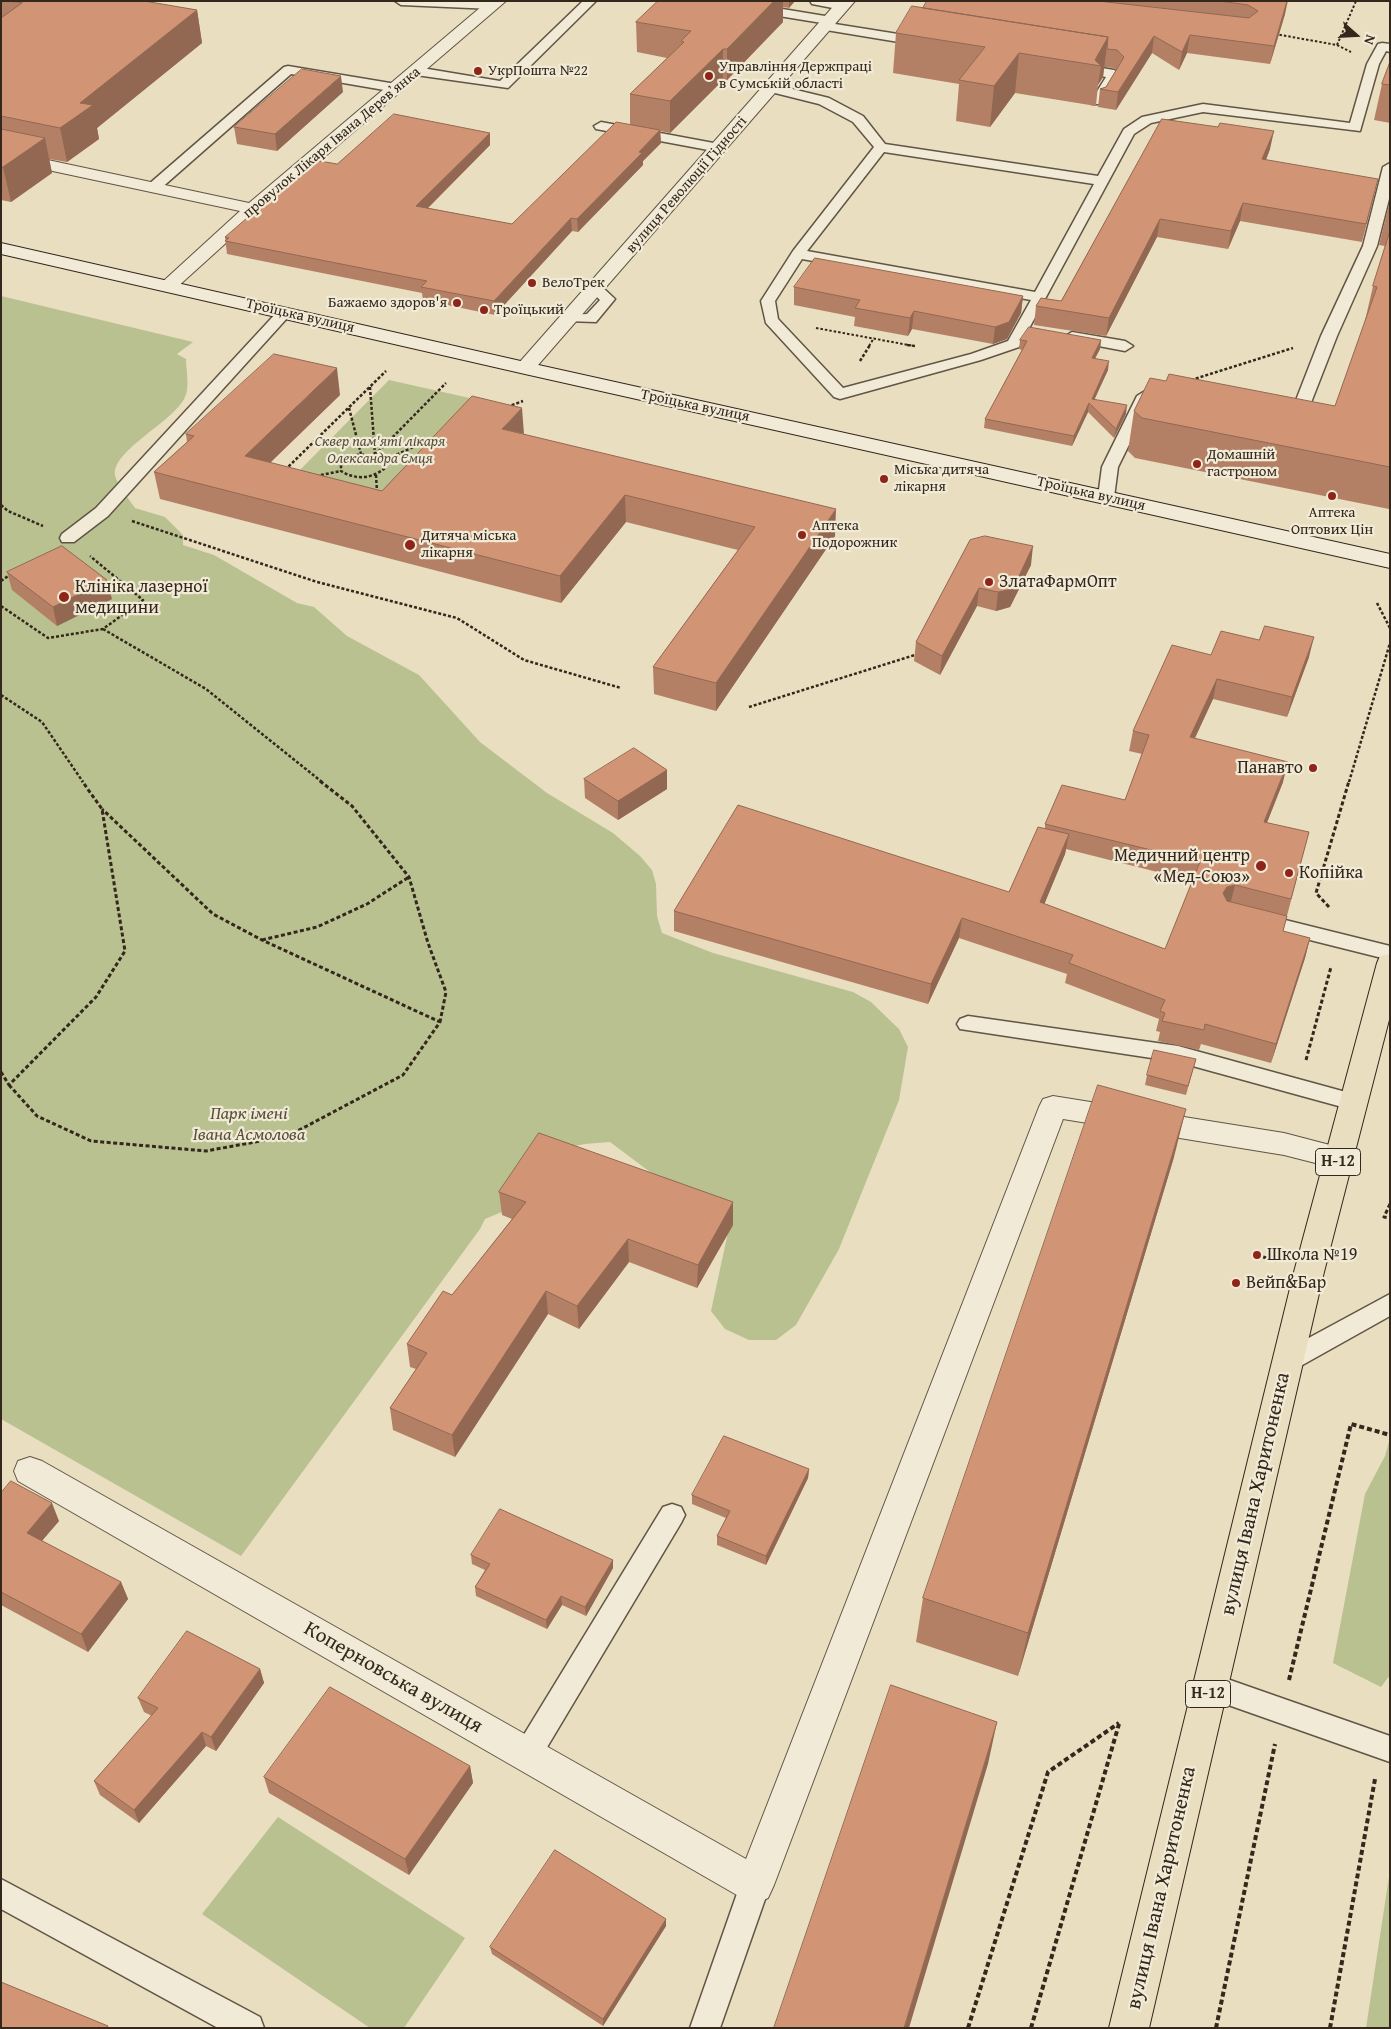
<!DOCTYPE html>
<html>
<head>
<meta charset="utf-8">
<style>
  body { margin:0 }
  #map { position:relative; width:1391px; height:2029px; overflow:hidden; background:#e9dec0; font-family:"Gentium Book Plus",serif }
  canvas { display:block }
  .frame { position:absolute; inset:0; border:2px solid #34271c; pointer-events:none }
  .north { position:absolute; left:1331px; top:10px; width:50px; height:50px; -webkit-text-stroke:4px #f1ead6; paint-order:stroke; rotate:109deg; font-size:14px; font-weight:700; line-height:20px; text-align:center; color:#34271c }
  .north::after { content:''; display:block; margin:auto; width:18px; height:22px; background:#34271c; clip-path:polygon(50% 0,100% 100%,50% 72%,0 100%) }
</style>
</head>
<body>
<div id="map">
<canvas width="1391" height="2029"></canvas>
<div class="frame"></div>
<div class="north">N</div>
</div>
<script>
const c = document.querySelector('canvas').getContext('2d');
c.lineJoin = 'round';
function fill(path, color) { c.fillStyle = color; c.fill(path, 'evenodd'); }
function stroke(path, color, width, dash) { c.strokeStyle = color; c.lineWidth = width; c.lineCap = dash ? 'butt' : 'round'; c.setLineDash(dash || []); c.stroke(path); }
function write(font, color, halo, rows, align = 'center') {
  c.font = font + ' "Gentium Book Plus",serif'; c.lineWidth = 4.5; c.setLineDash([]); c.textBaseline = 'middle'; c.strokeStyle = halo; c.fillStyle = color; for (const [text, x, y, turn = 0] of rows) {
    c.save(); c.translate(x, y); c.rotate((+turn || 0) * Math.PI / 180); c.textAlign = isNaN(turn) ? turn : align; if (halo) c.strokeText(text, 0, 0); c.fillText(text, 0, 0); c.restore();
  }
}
fill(new Path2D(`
  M1 296 193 342 177 354 186 359C186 370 190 387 185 397 175 421 112 450 115 475 117 485 129 499 135 508L165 517 183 535V545L214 555 297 603 314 607 347 636 419 675 480 742 547 793 613 833 640 856 652 870 656 884 657 916 662 933 713 953 853 992 871 1002 899 1029 908 1047 899 1100 839 1249 796 1325 776 1340H749L725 1329 711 1311 730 1223 682 1196 610 1142 585 1144 559 1149 521 1204 485 1219 480 1229 241 1556 1 1419Z
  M389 380 483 401 391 502 293 477Z
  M1390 1438V1675L1381 1687 1333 1663 1365 1494 1385 1456Z
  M278 1817 465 1938 404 2028H370L202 1914Z
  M1390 1870V2028H1366Z`), '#b9c191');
const service = new Path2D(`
  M395 1H490L499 5 493 9 401 5Z
  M583 1H596L508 88 416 75 410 71 416 67 500 81Z
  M705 1H734L831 17 837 21 835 24 923 38 929 42 923 46 826 30 820 26 822 23 711 5Z
  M810 1H837L849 6 843 10 812 4Z
  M1382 43 1390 44V52L1386 51 1379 64 1360 131 1203 112 1151 123 1134 134 1019 347 981 360 840 399 834 397 766 323 761 301 793 251 874 147 853 122 819 104 767 91 766 88 767 85 772 84 829 98 863 116 885 144 1098 176 1124 129 1142 117 1203 104 1350 123 1367 64 1378 44ZM884 152 1094 184 1035 292 807 251ZM802 259 1031 300 1008 341 971 354 843 388 778 319 775 301Z
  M1077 64 1114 70 1120 74 1102 104H1092L1091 101 1106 77 1073 71 1071 68Z
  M288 66 396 84 402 88 396 92 291 74 159 190H149L147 187 149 184 284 67Z
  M601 122 719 144 726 148 719 152 596 129 594 126Z
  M1390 163V195L1377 246 1337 336 1305 418 1297 423 1282 420 1280 417 1282 414 1291 413 1321 336 1363 246 1383 167Z
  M596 285 601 286 615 299 596 322 565 321 563 318 565 315 587 314 600 300 589 289Z
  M284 309 289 310 291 313 289 316 108 516 74 542H62L60 538 62 534 96 508 279 310Z
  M1072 332 1125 341 1133 346 1125 351 1067 340 1064 337Z
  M1145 391 1153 396 1118 467 1114 497 1112 501H1100L1098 497 1102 467 1137 396Z
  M1257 913 1390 946V960L1250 925 1247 920 1250 915Z
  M968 1016 1178 1046 1353 1094 1361 1096 1364 1102 1361 1108 1353 1110 1178 1062 960 1029 957 1024 960 1019Z
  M1390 1294V1316L1297 1368 1288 1371 1279 1368 1276 1361 1279 1354Z
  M672 1504 681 1507 685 1515 681 1523 537 1764 527 1768 517 1764 513 1755 517 1746 663 1507Z
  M1210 1673 1390 1736V1762L1200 1695 1196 1686 1200 1677Z
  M755 1871 765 1875 770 1885 720 2028H690L740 1885 745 1875Z
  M1 1879 260 2017 264 2028H218L1 1909Z`);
const minor = new Path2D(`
  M488 1H506L259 213 174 290H160L158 286 240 211 1 160V150L249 203Z
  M838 1H855L532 372H518L515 368 518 364Z
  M1053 1096 1284 1133 1349 1150 1354 1158 1349 1166 1339 1169 1284 1155 1063 1119 774 1885 768 1898 755 1904 742 1898 18 1481 14 1471 18 1461 30 1457 42 1461 746 1859 1039 1107 1043 1099Z`);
const secondary = new Path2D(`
  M1 243 525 362 1390 554V568L525 374 1 254Z`);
const primary = new Path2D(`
  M1390 954V1016L1324 1272 1149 2028H1109L1294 1272 1377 963 1380 956Z`);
stroke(service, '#615545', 3);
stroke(minor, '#615545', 2);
stroke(secondary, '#34271c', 2);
stroke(primary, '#34271c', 2);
stroke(new Path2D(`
  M1275 34 1337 45 1351 52
  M1337 45 1356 1
  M816 328 914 346
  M869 346 874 338`), '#34271c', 2, [2.5, 2]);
stroke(new Path2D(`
  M907 345 915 346
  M860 361 870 345
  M1191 380 1293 348
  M370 387 375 455
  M507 407 523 401
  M349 408 361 454
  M356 455C366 454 374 456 383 461L384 469C370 479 356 480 341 471V464Z
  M375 455 446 383
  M383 461 435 437
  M285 470 386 371
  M376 475 377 492
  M316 476 341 471
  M1 505 8 511 43 526
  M132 521 317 582 457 618 524 660 621 688
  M1 581 11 574
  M1377 603 1390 628
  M1 606 48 638 103 629 143 600 90 556
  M103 629 206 689 322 782
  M1 695 42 722 83 782
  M749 707 918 654
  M1349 782 1390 643`), '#34271c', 2.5, [3, 2]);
stroke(new Path2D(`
  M320 781 352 806 409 877 428 943 446 992 440 1022
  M1329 907 1316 893 1349 781
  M262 940 317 927 367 904 409 877
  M1306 1060 1331 967
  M1 1072 9 1085 96 997 125 951 102 809 82 781
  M9 1085 37 1116 91 1141 206 1151 288 1136 403 1075 440 1022 262 940 213 914 102 809
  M1390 1204 1384 1217 1390 1218
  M1257 1255 1276 1261`), '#34271c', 3, [4, 2.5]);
stroke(new Path2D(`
  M1289 1680 1351 1424 1390 1435
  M968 2028 1048 1772 1119 1723
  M1031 2028 1119 1724
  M1216 2028 1275 1744
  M1330 2028 1375 1779`), '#34271c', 4, [5, 3]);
fill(service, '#f1ead6');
fill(minor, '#f1ead6');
fill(secondary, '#f1ead6');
fill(primary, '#e9dec0');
fill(new Path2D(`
  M1 1H144L197 10 202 43 97 128 99 139 67 162 49 159 52 173 11 202 1 200Z
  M658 1H795L789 8 783 7V22L727 80H723L670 133 660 131 661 143 643 161V165L578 232 572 231 495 315 423 300 422 293 227 254 225 237 337 164 490 145 428 208 512 224 630 125V94L667 58 637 52 636 22Z
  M927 1H1288L1285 14 1270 64 1187 53 1179 70 1152 53 1116 110 1098 107 1100 89 1106 87 1116 70 1114 68 1104 67 1103 77 1098 85 1096 106 1015 93 990 127 956 121 959 84 893 73 896 33 923 8Z
  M1390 62V123L1374 120 1382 84Z
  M343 92 277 151 237 144 234 127Z
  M1162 119 1270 149 1266 160 1374 196 1362 242 1240 221 1228 249 1157 237 1106 336 1034 325 1036 306 1061 301Z
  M1390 200V505L1389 509 1135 458 1128 451 1134 411 1166 381 1335 406 1364 325 1373 286 1385 246 1379 245Z
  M794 287 1023 296 1021 313 1007 339 993 344 912 329 908 336 854 326 855 317 794 305Z
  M1020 340H1101L1100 349 1095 359 1108 370 1094 399 1126 414 1114 438 1088 412 1072 446 984 428 985 419 1022 350 1019 349Z
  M340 395 270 463 382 491 524 434 835 536 716 711 654 694 653 667 738 550 626 522 561 603 160 499 154 472 187 442 186 434Z
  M970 540 1031 565 1010 607 996 611 977 606 940 675 914 661 916 642Z
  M7 572 112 599 57 626 12 590Z
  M1211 655 1309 657 1287 717 1213 699 1195 738 1283 782 1267 823 1309 832 1283 931 1310 938 1305 958 1271 1063 1201 1044 1199 1050 1158 1041 1160 1032 1156 1031 1159 1019 1065 983 1067 974 959 938 928 1004 674 931V911L1009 892 1045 828V824L1125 800 1142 754 1129 751 1133 731ZM1066 849 1193 881 1165 949 1044 904 1065 854Z
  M667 770V789L618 820 585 798 584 779Z
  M1196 1059 1186 1095 1145 1085 1147 1075Z
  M1174 1157 1018 1676 916 1642 923 1598Z
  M499 1192 733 1202V1225L697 1288 629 1262 579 1329 548 1314 455 1457 393 1430 390 1408 416 1369 410 1367 407 1344 452 1295 512 1219 502 1215Z
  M809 1469 808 1478 766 1565 717 1545V1536L726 1518 692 1504V1495Z
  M1 1493 59 1521 42 1541 121 1582 128 1599 88 1652 1 1605Z
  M471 1555 613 1560V1568L586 1616 562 1605 547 1629 476 1596 475 1587 485 1570 472 1564Z
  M260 1669 264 1683 216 1751 206 1746 139 1823 100 1795 94 1781 152 1716 144 1712 138 1698Z
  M470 1766 473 1783 409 1875 269 1793 264 1777Z
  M666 1926 603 2026 492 1954 490 1947Z`), '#b48065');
fill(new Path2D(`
  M774 1H783V22L727 80V49Z
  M789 1H795L789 8Z
  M1287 1 1285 14 1270 64 1274 46Z
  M197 10 202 43 97 128 99 139 67 162 60 128 80 103Z
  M1190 35 1187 53 1179 70 1182 52Z
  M1154 36 1152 53 1116 110 1118 92Z
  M1108 37 1103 77 1098 85 1101 66 1095 60Z
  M723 49V80L670 133V101Z
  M1019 53 1015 93 990 127 994 86Z
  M341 76 343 92 277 151 275 134Z
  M660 130 661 143 643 161V165L578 232 577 219 639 152Z
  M1274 131 1270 149 1259 177 1262 159Z
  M490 133V145L417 219 416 206Z
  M45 138 52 173 11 202 3 167Z
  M1243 203 1240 221 1228 249 1231 231Z
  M571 218 572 231 495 315 494 301Z
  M1160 219 1157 237 1106 336 1109 318Z
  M1023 296 1021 313 1007 339 993 344 995 327Z
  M914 311 912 329 908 336 910 318Z
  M1101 340 1100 349 1090 367 1092 358Z
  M1109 361 1108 370 1092 405V399Z
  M337 368 340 395 249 483 245 456Z
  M1089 403 1088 412 1072 446 1074 436Z
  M1127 405 1126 414 1114 438 1116 429Z
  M522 408 524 434 502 429Z
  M625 495 626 522 561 603 560 576Z
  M836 509 835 536 716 711V683Z
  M1033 546 1031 565 1010 607 996 611 998 592Z
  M107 580 112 599 57 626 53 607Z
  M979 588 977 606 940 675 942 656Z
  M1314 637 1309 657 1287 717 1292 697Z
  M1217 679 1213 699 1186 757 1190 737Z
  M1288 762 1283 782 1259 842 1264 822Z
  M667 770V789L618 820V801Z
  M1069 834 1065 854 1037 922 1040 902Z
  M1235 885 1230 905 1222 907 1223 893 1227 887Z
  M962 918 959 938 928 1004 931 984Z
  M1310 938 1305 958 1271 1063 1276 1044Z
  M1186 1109 1174 1157 1018 1676 1028 1633Z
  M733 1202V1225L697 1288 698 1265Z
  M628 1239 629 1262 579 1329 577 1306Z
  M546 1291 548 1314 455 1457 452 1435Z
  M809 1469 808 1478 766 1565V1556Z
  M52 1503 59 1521 34 1550 27 1533Z
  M613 1560V1568L586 1616 585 1607Z
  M121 1582 128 1599 88 1652 81 1634Z
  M561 1596 562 1605 547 1629 546 1620Z
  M260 1669 264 1683 216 1751 211 1737Z
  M997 1722 988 1764 909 2028H904Z
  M202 1732 206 1746 139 1823 134 1810Z
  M470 1766 473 1783 409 1875 405 1859Z
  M666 1919V1926L603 2026V2019Z`), '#926852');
const building = new Path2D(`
  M8 1H144L197 10 80 103 93 105 60 128 1 116V18L22 3Z
  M658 1H774L727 49H723L670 101 630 94 684 42 681 41 691 31 636 22Z
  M927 1H1098L1249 18 1258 11 1248 5 1220 1H1287L1274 46 1190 35 1182 52 1154 36 1118 92 1100 89 1106 87 1124 57 1117 50 1107 49 1108 37 923 8Z
  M912 6 1108 37 1095 60 1101 66 1019 53 994 86 959 80 985 47 896 33Z
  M1390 62V85L1382 84Z
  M302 69 341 76 275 134 234 127Z
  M394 114 490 133 416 206 512 224 616 122 660 130 639 152 642 153 577 219 571 218 494 301 421 287 427 281 225 241 229 238 225 237 314 160 337 164Z
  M1162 119 1218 127 1220 123 1274 131 1262 159 1378 179 1366 224 1243 203 1231 231 1160 219 1109 318 1036 306 1041 298 1061 301Z
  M1 129 45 138 3 167H1Z
  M1390 231V467L1142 418 1134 411 1150 378 1166 381 1169 374 1335 406 1377 287 1373 286Z
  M815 258 1023 296 1009 322 995 327 914 311 910 318 855 308 860 300 794 287Z
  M1029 327 1101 340 1092 358 1109 361 1092 399 1127 405 1116 429 1089 403 1074 436 985 419 1027 341 1020 340Z
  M274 354 337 368 245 456 382 491 472 396 522 408 502 429 836 509 716 683 653 667 755 527 625 495 560 576 154 472 194 436 186 434Z
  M985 536 1033 546 1013 589 998 592 979 588 942 656 916 642 970 540Z
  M62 546 107 580 53 607 7 572Z
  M1265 626 1314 637 1292 697 1217 679 1190 737 1288 762 1264 822 1309 832 1291 899 1235 885 1227 887 1223 893 1227 901 1287 916 1283 931 1310 938 1276 1044 1205 1024 1204 1030 1162 1021 1165 1013 1160 1011 1165 1000 1069 963 1073 955 962 918 931 984 674 911 738 805 1009 892 1038 827 1069 834 1040 902 1165 949 1200 862 1045 824 1062 785 1125 800 1149 735 1133 731 1172 645 1211 655 1221 631 1259 640Z
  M634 748 667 770 618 801 584 779Z
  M1154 1050 1196 1059 1188 1086 1147 1075Z
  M1098 1085 1186 1109 1028 1633 923 1598Z
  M539 1133 733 1202 698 1265 628 1239 577 1306 546 1291 452 1435 390 1408 427 1353 407 1344 443 1291 452 1295 526 1202 499 1192Z
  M724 1436 809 1469 766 1556 717 1536 730 1511 692 1495Z
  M11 1481 52 1503 27 1533 121 1582 81 1634 1 1592V1493Z
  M500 1509 613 1560 585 1607 561 1596 546 1620 475 1587 490 1564 471 1555Z
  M187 1631 260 1669 211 1737 202 1732 134 1810 94 1781 158 1708 138 1698Z
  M891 1685 997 1722 904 2028H774Z
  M330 1687 470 1766 405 1859 264 1777Z
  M555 1850 666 1919 603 2019 490 1947Z
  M1 1982 108 2026 107 2028H1Z`);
fill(building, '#d19575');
stroke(building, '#926852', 1);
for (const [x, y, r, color] of [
  [478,71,5,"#8f2418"],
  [709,76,5,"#8f2418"],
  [532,283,5,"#8f2418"],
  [457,303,5,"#8f2418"],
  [484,310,5,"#8f2418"],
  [1197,464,5,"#8f2418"],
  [884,479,5,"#8f2418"],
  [1332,496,5,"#8f2418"],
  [802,535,5,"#8f2418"],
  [410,545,6,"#8f2418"],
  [989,582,5,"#8f2418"],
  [64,597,6,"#8f2418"],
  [1313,768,5,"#8f2418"],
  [1261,866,6,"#8f2418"],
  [1289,873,5,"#8f2418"],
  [1257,1255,5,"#8f2418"],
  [1236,1283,5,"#8f2418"]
]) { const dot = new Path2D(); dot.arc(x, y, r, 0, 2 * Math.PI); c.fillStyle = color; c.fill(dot); stroke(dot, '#f1ead6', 2); }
write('15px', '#34271c', '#f1ead6', [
  ["Управління Держпраці",719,67],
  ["в Сумській області",719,84],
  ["УкрПошта №22",488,71],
  ["ВелоТрек",542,283],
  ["Бажаємо здоров'я",447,303,"right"],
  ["Троїцький",494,310],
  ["Домашній",1207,455],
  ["гастроном",1207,472],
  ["Міська дитяча",894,470],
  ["лікарня",894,487],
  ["Аптека",1332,513,"center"],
  ["Оптових Цін",1332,530,"center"],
  ["Аптека",812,526],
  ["Подорожник",812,543],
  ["Дитяча міська",421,536],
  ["лікарня",421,553]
], 'left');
write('15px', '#34271c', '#f1ead6', [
  ["провулок Лікаря Івана Деревʼянка",332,143,-40],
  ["вулиця Революції Гідності",687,185,-49],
  ["Троїцька вулиця",300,316,13],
  ["Троїцька вулиця",695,406,12],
  ["Троїцька вулиця",1091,494,13]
]);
write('italic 15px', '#554e39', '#f1ead6', [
  ["Сквер пам'яті лікаря",380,442],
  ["Олександра Ємця",380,459]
]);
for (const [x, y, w] of [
  [1338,1162,45],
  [1208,1694,45]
]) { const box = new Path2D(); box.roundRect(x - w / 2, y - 13.5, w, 27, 4); c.fillStyle = '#f1ead6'; c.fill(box); stroke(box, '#34271c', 1); }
write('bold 16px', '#34271c', null, [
  ["Н-12",1338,1162],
  ["Н-12",1208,1694]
]);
write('18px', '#34271c', '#f1ead6', [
  ["ЗлатаФармОпт",999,582],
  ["Клініка лазерної",75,587],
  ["медицини",75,608],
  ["Панавто",1303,768,"right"],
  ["Медичний центр",1250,856,"right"],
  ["«Мед-Союз»",1250,877,"right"],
  ["Копійка",1299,873],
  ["Школа №19",1267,1255],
  ["Вейп&Бар",1246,1283]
], 'left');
write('italic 18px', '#554e39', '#f1ead6', [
  ["Парк імені",249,1114],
  ["Івана Асмолова",249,1135]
]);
write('21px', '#34271c', '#f1ead6', [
  ["вулиця Івана Харитоненка",1256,1494,-77],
  ["Коперновська вулиця",393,1678,30],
  ["вулиця Івана Харитоненка",1162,1888,-77]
]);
</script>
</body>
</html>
